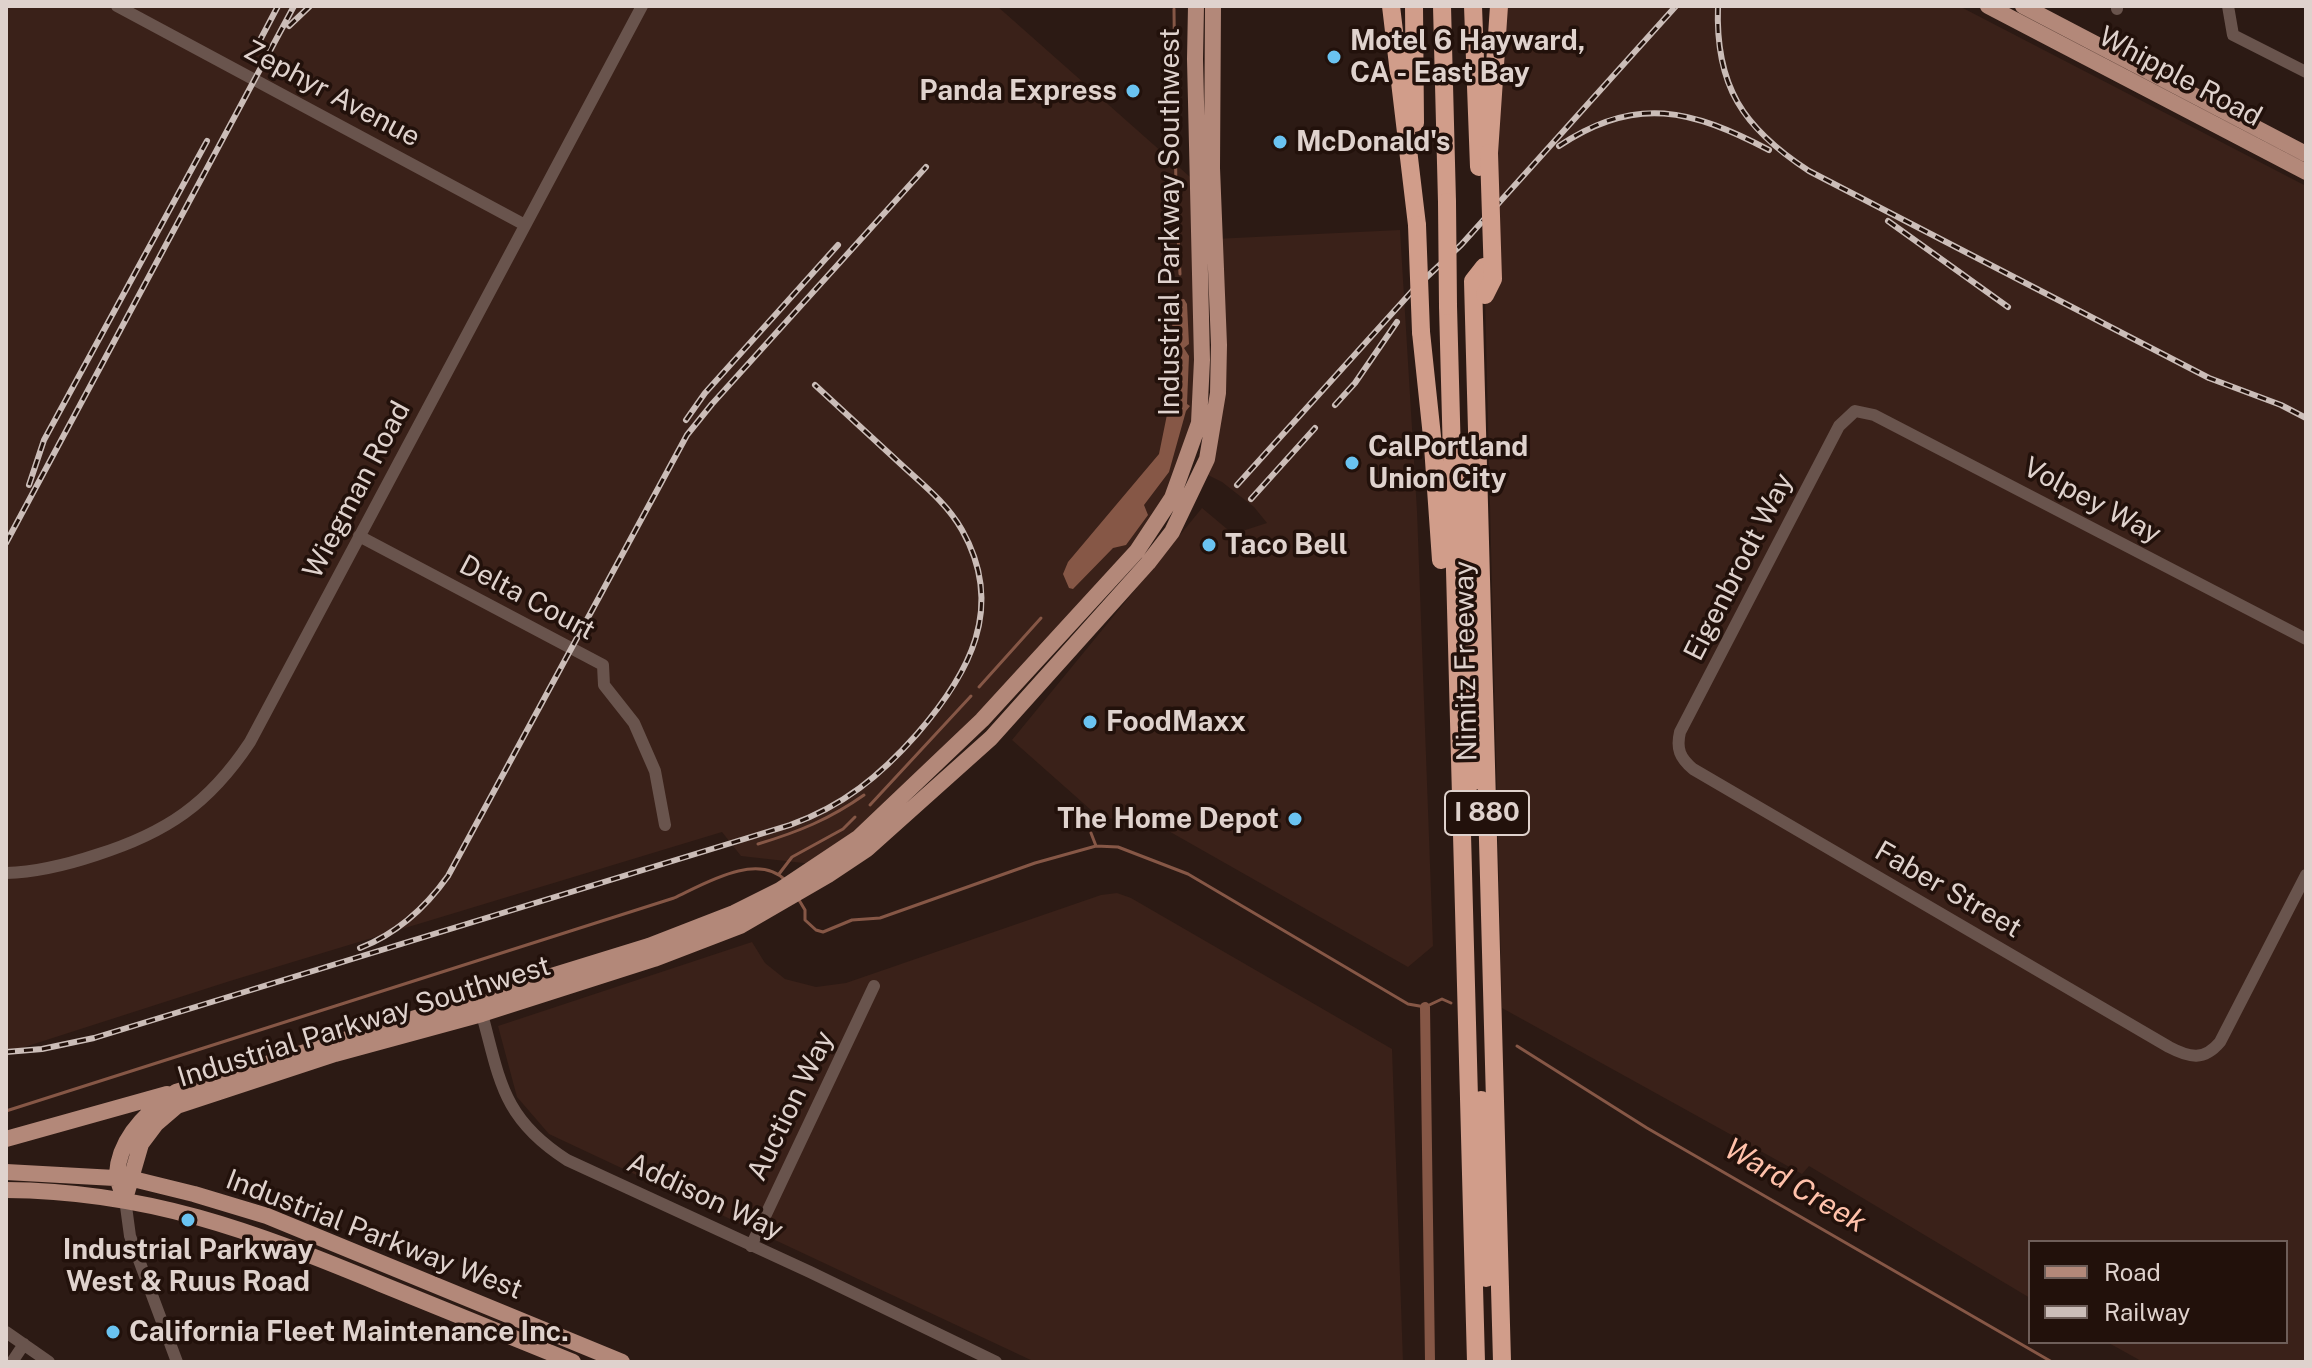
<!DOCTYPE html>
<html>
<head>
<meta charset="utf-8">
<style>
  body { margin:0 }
  #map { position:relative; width:2312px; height:1368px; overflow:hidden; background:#2c1a14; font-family:"Public Sans",sans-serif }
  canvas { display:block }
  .frame { position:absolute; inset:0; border:8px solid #dfd2cd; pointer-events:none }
  .legend { position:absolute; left:2028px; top:1240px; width:260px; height:104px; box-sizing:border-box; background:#22110b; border:2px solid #6e5e59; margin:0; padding:10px 14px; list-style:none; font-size:24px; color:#dfd2cd }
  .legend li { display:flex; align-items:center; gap:16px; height:40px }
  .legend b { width:40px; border:2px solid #6e5e59 }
</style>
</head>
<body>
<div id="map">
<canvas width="2312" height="1368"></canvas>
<div class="frame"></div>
<ul class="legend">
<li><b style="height:10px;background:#b38879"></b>Road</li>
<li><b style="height:10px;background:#cbbdb8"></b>Railway</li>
</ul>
</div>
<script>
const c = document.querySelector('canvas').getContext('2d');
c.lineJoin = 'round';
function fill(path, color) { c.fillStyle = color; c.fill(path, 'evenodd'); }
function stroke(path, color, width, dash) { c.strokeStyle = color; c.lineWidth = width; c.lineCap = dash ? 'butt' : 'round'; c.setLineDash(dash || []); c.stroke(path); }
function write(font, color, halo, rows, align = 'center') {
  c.font = font + ' "Public Sans",sans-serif'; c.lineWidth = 7; c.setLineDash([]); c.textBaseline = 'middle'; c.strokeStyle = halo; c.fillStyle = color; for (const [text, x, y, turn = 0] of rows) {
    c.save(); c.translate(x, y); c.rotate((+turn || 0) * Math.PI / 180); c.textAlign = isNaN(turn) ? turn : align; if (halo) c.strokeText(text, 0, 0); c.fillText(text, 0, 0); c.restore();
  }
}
fill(new Path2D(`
  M6 6H997L1198 184 1202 396 1180 480 1137 551 982 720 821 865 741 856 722 832 230 981 6 1053Z
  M1499 6H1959L2306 186V1362H2143L2107 1342H2286V1242H2030V1298L1809 1166 1802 1174 1502 1008 1485 295Z
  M1400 230 1417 511 1433 946 1408 967 1151 821 1100 818 1012 740 1202 508 1233 534 1267 523 1254 507 1222 482 1202 472 1215 423 1214 239Z
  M1117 893 1131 898 1392 1049 1403 1362H1035L549 1134 517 1097 498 1026 752 942 765 963 785 979 816 987 846 983 1101 895Z`), '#3a2119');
fill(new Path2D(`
  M1184 299 1187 304 1189 344 1184 348 1189 356 1187 404 1190 406 1186 411 1169 472 1144 505 1148 515 1126 545 1113 548 1073 589 1069 588 1063 574 1068 562 1159 454 1173 385 1172 304 1175 300Z`), '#865746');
stroke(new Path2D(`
  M1174 9 1176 198 1180 274
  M979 687 1041 618
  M870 805 971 696
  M1091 833 1096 846
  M758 844C798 832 830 819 864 795
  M779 874 792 857 843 829 855 817
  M799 900 805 910V920L816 930 823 932 852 920 880 918 1035 863 1096 846 1118 847 1188 874 1408 1004 1425 1007 1442 999 1451 1003
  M1517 1046 1647 1128 2052 1362
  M6 1111 674 898C704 884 758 851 786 881`), '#865746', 3);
stroke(new Path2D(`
  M1425 1007 1430 1362`), '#865746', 10);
stroke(new Path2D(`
  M117 6 525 225
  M2117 6V9
  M2228 6 2233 35 2306 72
  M359 536 603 665 604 685 634 723 655 771 665 825
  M2306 639 1874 415 1855 411 1839 426 1680 732C1676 749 1680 758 1693 769L2169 1047C2190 1058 2204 1061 2220 1042L2306 875
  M6 873C38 872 66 865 96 855 166 833 209 804 250 742L642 6
  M480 1007C500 1078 500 1117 567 1160L810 1272 996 1362
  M125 1199 130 1236 177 1362
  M751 1246 874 986
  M6 1332 49 1362
  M12 1362 24 1344`), '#69544d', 12);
stroke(new Path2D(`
  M1988 6 2306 172
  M2023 6 2306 154
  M6 1139 167 1094
  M6 1172 133 1179 194 1194 267 1216 622 1362
  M6 1190C147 1191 253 1231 381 1284 445 1310 509 1336 573 1362
  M125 1199 141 1144 156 1124 177 1106 335 1054 482 1014 654 959 740 926 828 875 867 849 991 738 1148 563 1172 532 1207 459 1218 393 1219 345 1212 168 1213 6
  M125 1199C122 1191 117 1182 117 1174 119 1138 149 1110 176 1092L649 946 734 913 780 890 858 838 982 720 1137 551 1172 498 1199 423 1202 360 1195 59 1196 6`), '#b38879', 16);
stroke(new Path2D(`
  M1391 6 1417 225
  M1414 6 1415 123
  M1442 6 1447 202
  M1473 6 1479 167
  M1489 153 1499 6
  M1484 267 1473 281 1502 1362
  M1448 306 1476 1362
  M1421 332 1433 446 1441 560
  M1463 464 1472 782
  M1481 1100 1486 1278`), '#d19d8a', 18);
const rail = new Path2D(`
  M1718 6C1715 86 1743 128 1809 171L2209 378 2281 405 2306 418
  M289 26 310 6
  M258 44 278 6
  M1559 146C1636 94 1692 110 1769 150
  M1888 221 2008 307
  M1335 405 1355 383 1397 322
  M686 420 705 393 838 245
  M29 485 44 440 207 141
  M1237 485 1415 288 1461 245 1676 6
  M1251 499 1315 428
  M6 543 294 6
  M360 948C396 934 426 907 448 876L687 435 712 404 926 167
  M6 1052 42 1049 94 1038 790 825C843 806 880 776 917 734 969 674 1006 608 962 530 948 505 926 487 905 468 875 440 845 413 815 385`);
stroke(rail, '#cbbdb8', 6);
stroke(rail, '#22110b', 3, [9]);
stroke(new Path2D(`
  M1447 202 1448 306
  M1417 225 1421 332
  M1485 295 1493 279 1489 153`), '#d19d8a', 18);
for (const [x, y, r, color] of [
  [1334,57,8,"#6ac3f1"],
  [1133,91,8,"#6ac3f1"],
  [1280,142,8,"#6ac3f1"],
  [1352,463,8,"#6ac3f1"],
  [1209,545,8,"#6ac3f1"],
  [1090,722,8,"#6ac3f1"],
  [1295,819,8,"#6ac3f1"],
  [188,1220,8,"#6ac3f1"],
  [113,1332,8,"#6ac3f1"]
]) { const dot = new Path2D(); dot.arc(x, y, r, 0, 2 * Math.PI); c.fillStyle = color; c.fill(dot); stroke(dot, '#22110b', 3); }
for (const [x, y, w] of [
  [1487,813,84]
]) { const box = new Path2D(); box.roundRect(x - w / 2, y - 22, w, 44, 6); c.fillStyle = '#22110b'; c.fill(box); stroke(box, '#dfd2cd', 2); }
write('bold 26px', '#dfd2cd', null, [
  ["I 880",1487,813]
]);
write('bold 28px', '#dfd2cd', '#22110b', [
  ["Motel 6 Hayward,",1350,41],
  ["CA - East Bay",1350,73],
  ["Panda Express",1117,91,"right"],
  ["McDonald's",1296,142],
  ["CalPortland",1368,447],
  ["Union City",1368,479],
  ["Taco Bell",1225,545],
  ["FoodMaxx",1106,722],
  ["The Home Depot",1279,819,"right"],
  ["Industrial Parkway",188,1250,"center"],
  ["West & Ruus Road",188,1282,"center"],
  ["California Fleet Maintenance Inc.",129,1332]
], 'left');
write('28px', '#dfd2cd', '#22110b', [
  ["Whipple Road",2180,77,28],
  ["Zephyr Avenue",332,94,28],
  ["Industrial Parkway Southwest",1170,222,-90],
  ["Wiegman Road",357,490,-62],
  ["Volpey Way",2092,501,28],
  ["Eigenbrodt Way",1739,567,-63],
  ["Delta Court",527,598,28],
  ["Nimitz Freeway",1466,661,-91],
  ["Faber Street",1948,890,30],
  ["Industrial Parkway Southwest",364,1022,-17],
  ["Auction Way",791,1106,-64],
  ["Addison Way",705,1197,25],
  ["Industrial Parkway West",374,1235,21]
]);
write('italic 30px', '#ffc1aa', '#22110b', [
  ["Ward Creek",1795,1186,30]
]);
</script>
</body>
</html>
